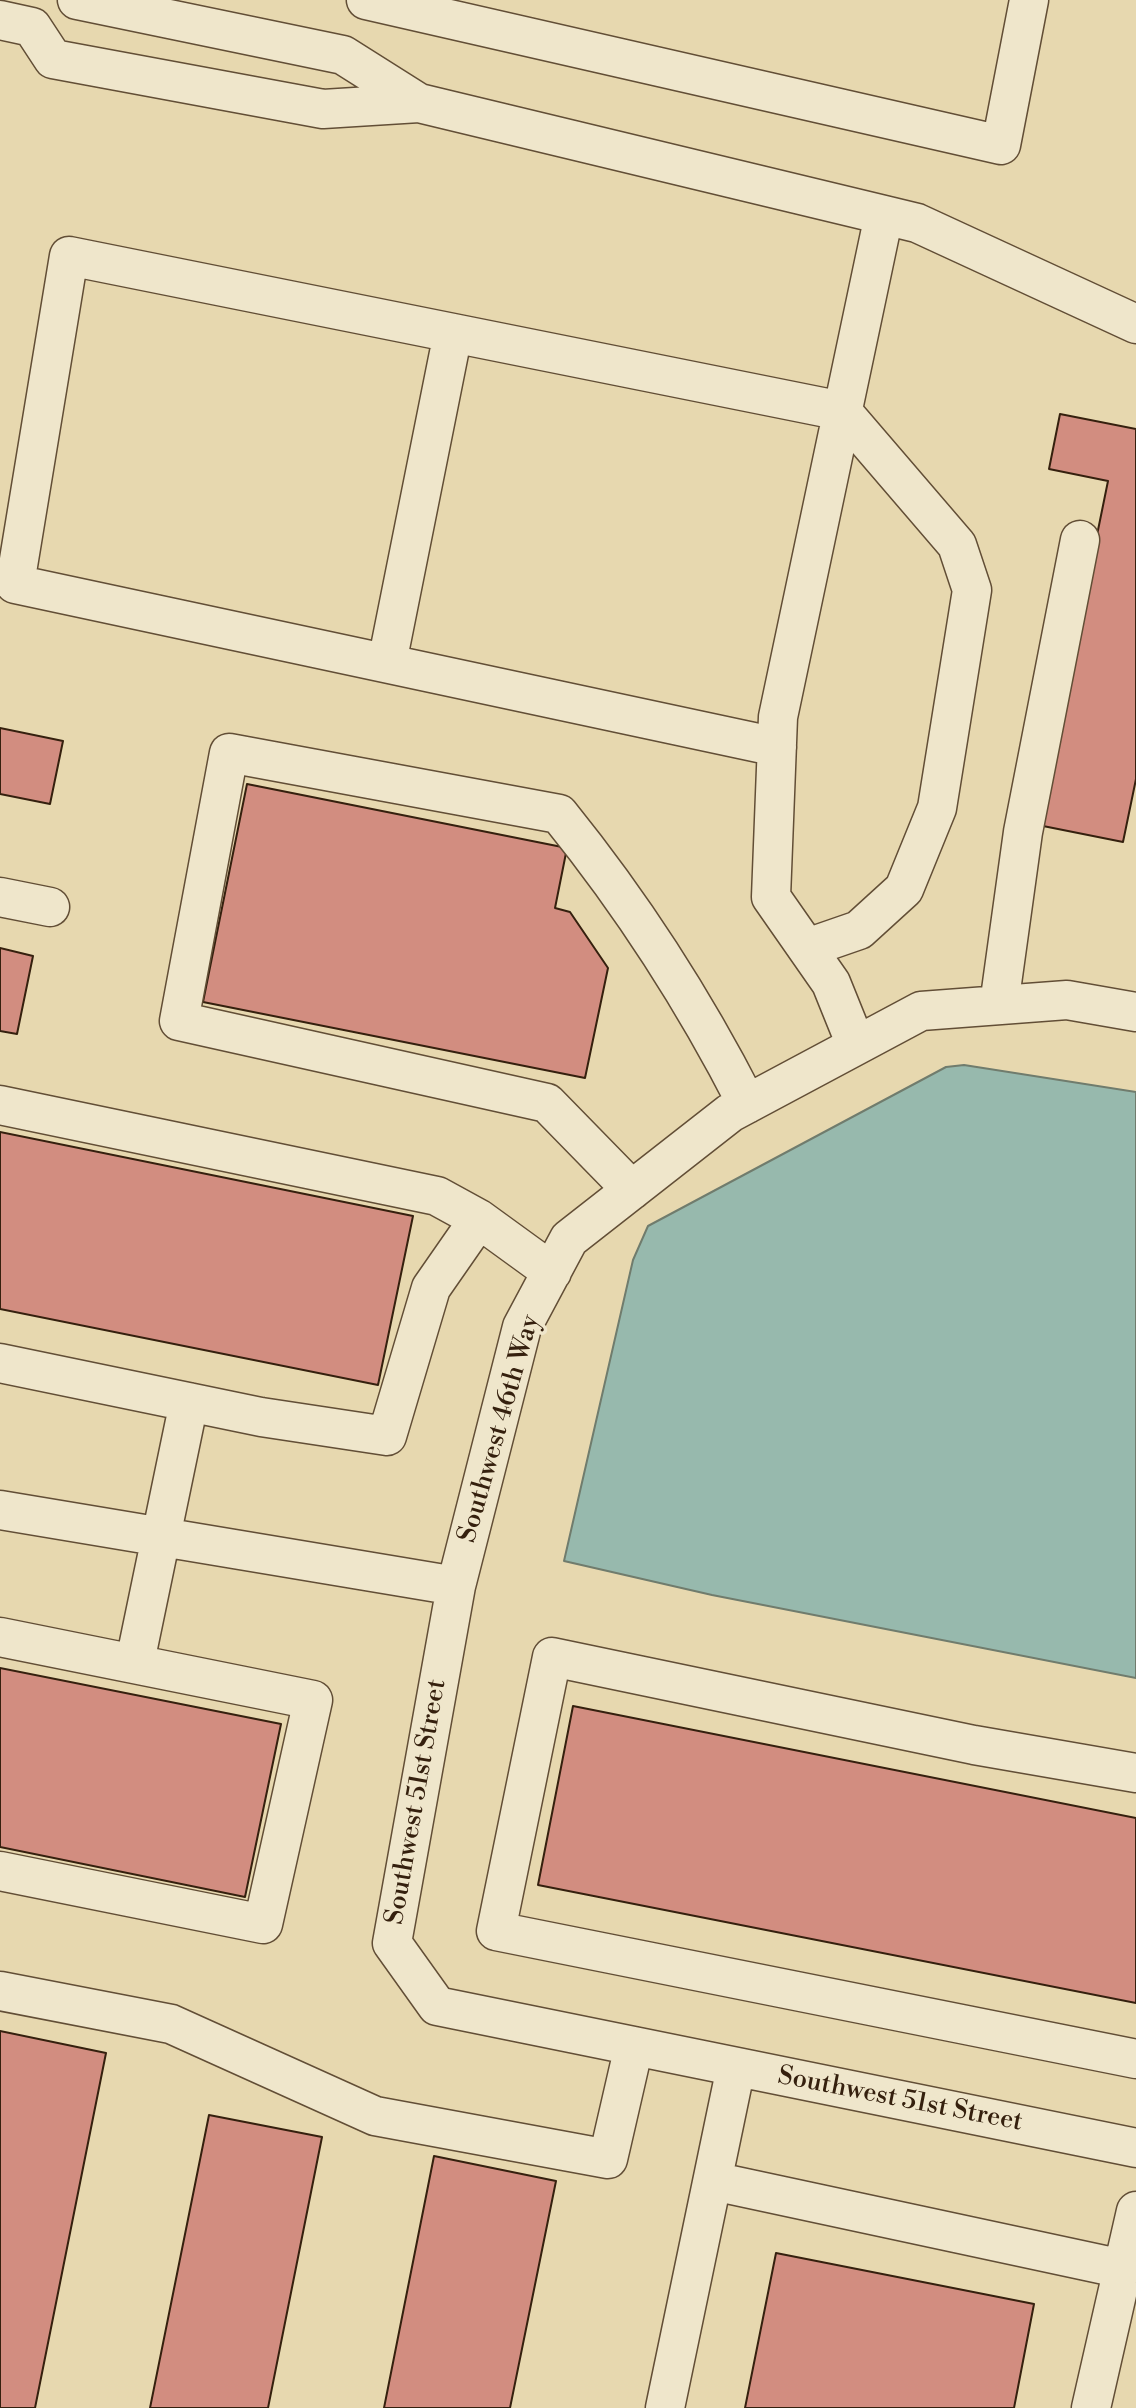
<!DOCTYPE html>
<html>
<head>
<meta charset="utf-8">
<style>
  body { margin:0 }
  canvas { display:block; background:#e7d8af }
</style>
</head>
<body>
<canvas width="1136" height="2408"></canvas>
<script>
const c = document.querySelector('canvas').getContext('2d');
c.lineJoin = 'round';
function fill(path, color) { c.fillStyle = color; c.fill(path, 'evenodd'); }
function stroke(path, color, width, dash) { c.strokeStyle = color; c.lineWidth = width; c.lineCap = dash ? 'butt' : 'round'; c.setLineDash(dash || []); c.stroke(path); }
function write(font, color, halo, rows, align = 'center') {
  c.font = font + ' "Libre Bodoni",serif'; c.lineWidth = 7; c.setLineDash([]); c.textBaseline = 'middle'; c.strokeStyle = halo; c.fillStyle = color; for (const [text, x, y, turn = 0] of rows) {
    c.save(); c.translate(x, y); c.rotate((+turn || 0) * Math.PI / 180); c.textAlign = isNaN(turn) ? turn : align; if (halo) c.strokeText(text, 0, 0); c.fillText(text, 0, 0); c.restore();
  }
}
const water = new Path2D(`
  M964 1065 1136 1092V1678L712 1595 564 1561 633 1260 648 1226 946 1067Z`);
fill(water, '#97b9ad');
stroke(water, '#707c6d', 2);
const building = new Path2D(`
  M1060 414 1136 429V779L1123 842 1038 825 1108 481 1049 469Z
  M0 728 63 741 50 804 0 794Z
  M247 784 567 848 555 908 570 912 608 968 585 1078 203 1002Z
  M0 948 33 956 17 1034 0 1031Z
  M0 1132 413 1216 378 1385 0 1309Z
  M0 1668 281 1724 245 1897 0 1847Z
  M573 1706 1136 1818V2003L538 1885Z
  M0 2031 106 2053 35 2408H0Z
  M209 2115 322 2137 268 2408H150Z
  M434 2156 556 2181 510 2408H384Z
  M776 2253 1034 2304 1014 2408H745Z`);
fill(building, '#d28d80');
stroke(building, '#35200e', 2);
const minor = new Path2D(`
  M77 0 343 55 419 103
  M366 0 1001 145 1029 0
  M0 20 32 27 53 59 323 109 419 103 884 215 917 223 1136 324
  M387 663 453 333
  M777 747 15 584 69 256 842 411 957 545 972 590 937 808 904 889 859 930 807 948
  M0 897 50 907
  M999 1005 1023 832 1080 540
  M856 1045 831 983 771 897 778 717 884 215
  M0 1105 437 1196 479 1219 552 1272
  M632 1190 547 1103 179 1021 229 753 559 814C631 903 695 1002 747 1104
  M0 1363 261 1417 387 1436 431 1288 479 1219
  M0 1510 456 1586 392 1943 437 2006 1136 2148
  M456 1586 522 1327 569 1239 730 1113 921 1011 1067 1000 1136 1012
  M0 1637 313 1700 263 1924 0 1871
  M135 1662 189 1402
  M1136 1773 974 1745 552 1657 496 1931 1136 2059
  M0 1991 171 2024 375 2116 608 2159 634 2046
  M713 2181 1123 2269
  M665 2408 736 2067
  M1091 2408 1136 2211`);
stroke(minor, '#624e36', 41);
stroke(minor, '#efe6cb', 38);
write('26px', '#35200e', '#efe6cb', [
  ["Southwest 46th Way",500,1429,-74],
  ["Southwest 51st Street",417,1802,-80],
  ["Southwest 51st Street",900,2100,11]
]);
</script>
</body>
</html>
